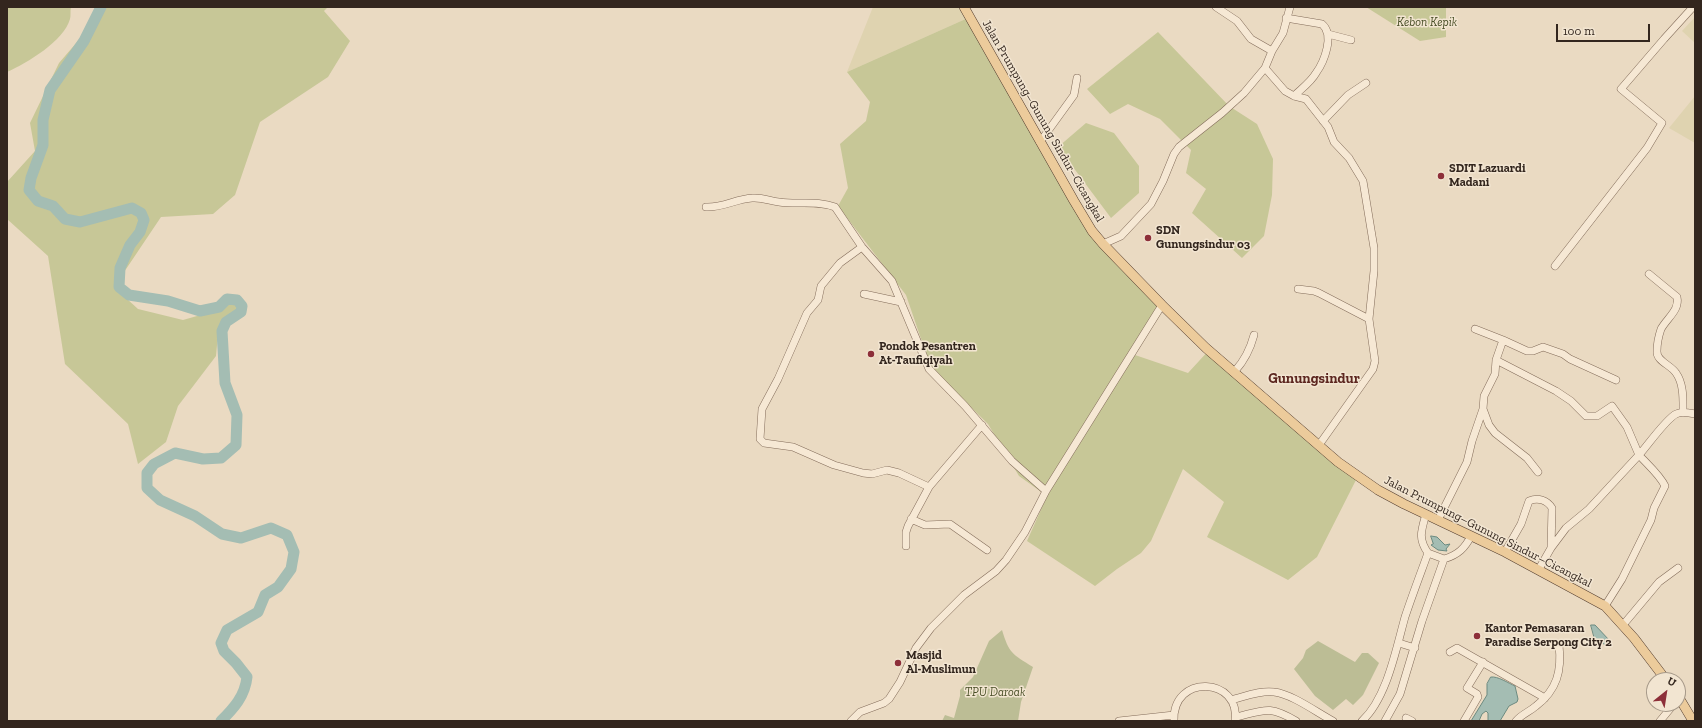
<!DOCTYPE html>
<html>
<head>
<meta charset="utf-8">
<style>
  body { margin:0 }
  #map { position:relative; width:1702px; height:728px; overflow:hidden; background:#eadac2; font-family:"Zilla Slab",serif }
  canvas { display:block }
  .frame { position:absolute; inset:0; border:8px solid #33261e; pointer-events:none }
  .north { position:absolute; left:1646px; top:672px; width:40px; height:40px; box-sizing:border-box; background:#f2e5d1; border:1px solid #a69989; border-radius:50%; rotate:30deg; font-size:11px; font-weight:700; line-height:16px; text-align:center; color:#33261e }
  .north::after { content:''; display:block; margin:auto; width:14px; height:18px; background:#8d2f39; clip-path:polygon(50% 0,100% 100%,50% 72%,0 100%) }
  .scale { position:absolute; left:1556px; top:24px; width:94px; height:18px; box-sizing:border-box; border:2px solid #33261e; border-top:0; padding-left:5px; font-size:12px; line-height:14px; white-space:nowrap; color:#33261e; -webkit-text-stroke:3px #f2e5d1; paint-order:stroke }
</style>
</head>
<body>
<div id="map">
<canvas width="1702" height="728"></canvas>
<div class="frame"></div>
<div class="north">U</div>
<div class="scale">100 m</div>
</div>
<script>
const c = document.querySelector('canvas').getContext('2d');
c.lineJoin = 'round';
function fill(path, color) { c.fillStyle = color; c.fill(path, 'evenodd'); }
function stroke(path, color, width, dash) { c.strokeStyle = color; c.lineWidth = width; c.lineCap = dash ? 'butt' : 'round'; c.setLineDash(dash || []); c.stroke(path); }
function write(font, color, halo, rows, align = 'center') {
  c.font = font + ' "Zilla Slab",serif'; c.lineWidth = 3; c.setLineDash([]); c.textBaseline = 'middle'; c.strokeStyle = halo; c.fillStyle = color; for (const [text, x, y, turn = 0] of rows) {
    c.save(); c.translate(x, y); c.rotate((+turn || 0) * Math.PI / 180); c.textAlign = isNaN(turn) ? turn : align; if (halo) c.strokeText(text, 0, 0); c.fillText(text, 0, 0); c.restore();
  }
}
fill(new Path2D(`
  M873 7H965L970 17 847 72Z
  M1695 17V43L1682 31Z
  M1695 96V143L1669 128Z`), '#dfd3b0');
fill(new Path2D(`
  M7 7H71C70 11 71 16 70 19 64 41 27 63 7 72Z
  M101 7H328L324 11 350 41 328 77 260 122 235 195 213 214 161 217 114 287 138 309 183 320 211 312 228 298 237 302 238 310 218 334 216 356 178 406 166 442 138 464 128 424 65 364 48 256 7 219V182L35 151 30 123 59 63 96 20Z
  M1366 7H1446V37L1420 41Z
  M970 17 1099 239 1165 307 1135 355 1188 373 1210 349 1356 480 1317 557 1288 580 1207 537 1224 502 1183 469 1151 541 1141 553 1117 569 1095 586 1027 541 1047 496 1019 476 988 424 931 368 906 295 838 206 848 188 840 144 866 121 870 102 847 72Z
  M1158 32 1229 106 1257 124 1273 159 1272 195 1264 236 1242 258 1192 213 1206 189 1186 173 1191 150 1160 119 1128 104 1110 114 1087 89Z
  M1086 123 1114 133 1139 166V193L1111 218 1058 147Z`), '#c7c797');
fill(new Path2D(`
  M1002 630C1009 653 1012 654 1033 667L1021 702 1018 721H942L945 715 954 718 960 696V690L973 677 989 641Z
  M1318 641 1355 662 1362 653H1368L1379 663 1363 695 1353 705 1346 699 1333 710 1315 696 1294 669 1303 658 1306 650Z`), '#bcbd95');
const water = new Path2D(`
  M1431 536 1437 537 1445 545 1450 544 1446 549 1447 551 1438 550 1431 545 1433 544Z
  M1591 625H1595L1610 641 1607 647 1604 644 1595 640Z
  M1491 677C1498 676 1508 683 1515 686L1518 699 1517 702 1509 706 1500 721H1488V713L1486 711 1482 714 1479 721H1471L1487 695V684Z`);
fill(water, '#a4bdb3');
stroke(water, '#6c8a80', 1);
stroke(new Path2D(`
  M101 7 84 41 50 90 43 120V145L31 178 29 190 38 201 53 206 65 219 80 222 132 208 141 213 144 220 140 232 130 245 120 268 119 287 129 295 168 301 200 311 219 307 227 299 237 300 242 306 241 312 226 322 222 331 225 383 237 415 236 445 221 458 203 459 175 453 154 464 147 473V488L160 500 195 516 222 534 241 538 271 528 287 535 294 552 291 569 278 587 265 595 258 612 227 630 221 643 224 651 236 663 247 677C245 696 234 708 221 721`), '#a4bdb3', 11);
const minor = new Path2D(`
  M1216 7 1237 21 1251 39 1272 51
  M1286 18 1322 24C1335 35 1324 62 1316 73 1311 82 1301 89 1294 96
  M1328 34 1351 40
  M1265 68 1285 91 1294 96 1306 99 1328 127 1334 142 1349 158 1363 181 1374 248V271L1369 319 1375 361 1373 369 1319 445
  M1323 121 1348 95 1366 83
  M1040 142 1074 95 1077 78
  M706 207C722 208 736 199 752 198 762 197 770 201 779 202 797 205 818 200 835 207L862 247 892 281 929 369 965 406 1012 461 1046 491
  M1103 244 1121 236 1151 204 1163 181 1174 154 1179 147 1222 113 1244 93 1265 68 1272 51 1283 33 1290 7
  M862 247 840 263 821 286 818 300 807 313 778 379 762 409 760 439 764 443 793 447 834 465 863 473 872 474 887 470 899 473 929 487
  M1555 266 1647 148 1662 123 1621 89 1664 39 1693 7
  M1649 274 1677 297C1680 310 1667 318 1661 329 1659 335 1657 345 1657 351 1656 361 1671 365 1676 373 1684 384 1683 400 1683 413
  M1298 289 1314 291 1319 293 1369 319
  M864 294 901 302
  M1475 329 1503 340 1496 360 1556 391 1571 401 1586 416H1597L1612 406 1627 427 1639 455 1589 509 1566 528 1551 548 1539 569
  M1503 340 1527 351H1533L1543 347 1563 354 1570 359 1616 380
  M1496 360 1495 374 1484 396 1483 409 1489 425 1495 433 1527 458 1538 472
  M1235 371C1245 360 1250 350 1254 335
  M911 519 925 525 950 524 987 550
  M1438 520 1467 462 1472 441 1483 409
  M906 546V532L908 526 929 487 982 425
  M1505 552 1521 524 1529 501C1538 497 1547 500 1552 508L1551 548
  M1428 553 1444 559
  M1605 606 1622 579 1651 520 1654 508 1665 486C1660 475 1647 464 1639 455 1648 445 1666 419 1676 414 1682 411 1689 413 1695 414
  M1623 625 1659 582 1678 568
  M1399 643 1415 648
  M1450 652 1457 648 1545 698
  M1231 700C1244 697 1260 690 1274 692 1292 694 1316 712 1333 721
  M1236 717C1265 710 1269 705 1296 721
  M1406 718 1412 721
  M851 721 860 712 884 703 889 699 900 682 916 648 931 628 964 595 996 571 1006 560 1025 532 1046 491 1162 305
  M1119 721 1174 715
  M1174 721C1172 673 1241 677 1235 721
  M1362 721C1387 698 1396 649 1405 617 1412 596 1420 575 1428 553 1418 539 1421 531 1426 514
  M1385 721 1400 694 1422 621 1444 559C1458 555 1465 548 1471 536
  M1464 721 1478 697 1477 694 1467 688 1483 662
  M1516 721C1522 714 1529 712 1536 706 1557 690 1562 671 1559 645
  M1660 721 1674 704`);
const major = new Path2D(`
  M964 7 1074 201 1092 231 1103 244 1162 305 1206 348 1338 462 1378 490 1404 504 1505 552 1605 606 1634 638 1666 680
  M1678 696 1693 721`);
stroke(minor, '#836c5a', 8);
stroke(major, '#513b2e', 10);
stroke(minor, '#f6e8d4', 7);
stroke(major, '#eccb9b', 9);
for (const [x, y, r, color] of [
  [1441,176,4,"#8d2f39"],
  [1148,238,4,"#8d2f39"],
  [871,354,4,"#8d2f39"],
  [1477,636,4,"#8d2f39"],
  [898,663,4,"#8d2f39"]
]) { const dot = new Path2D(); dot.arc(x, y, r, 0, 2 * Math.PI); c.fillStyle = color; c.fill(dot); stroke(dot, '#f2e5d1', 1.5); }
write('italic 12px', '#484e26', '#f2e5d1', [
  ["Kebon Kepik",1427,23],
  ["TPU Daroak",995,693]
]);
write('12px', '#33261e', '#f2e5d1', [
  ["Jalan Prumpung–Gunung Sindur–Cicangkal",1043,121,60],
  ["Jalan Prumpung–Gunung Sindur–Cicangkal",1488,532,27]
]);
write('bold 12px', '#33261e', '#f2e5d1', [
  ["SDIT Lazuardi",1449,169],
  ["Madani",1449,183],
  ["SDN",1156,231],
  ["Gunungsindur 03",1156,245],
  ["Pondok Pesantren",879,347],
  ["At-Taufiqiyah",879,361],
  ["Kantor Pemasaran",1485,629],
  ["Paradise Serpong City 2",1485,643],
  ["Masjid",906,656],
  ["Al-Muslimun",906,670]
], 'left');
write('bold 14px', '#5d2720', '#f2e5d1', [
  ["Gunungsindur",1314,379]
]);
</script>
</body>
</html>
